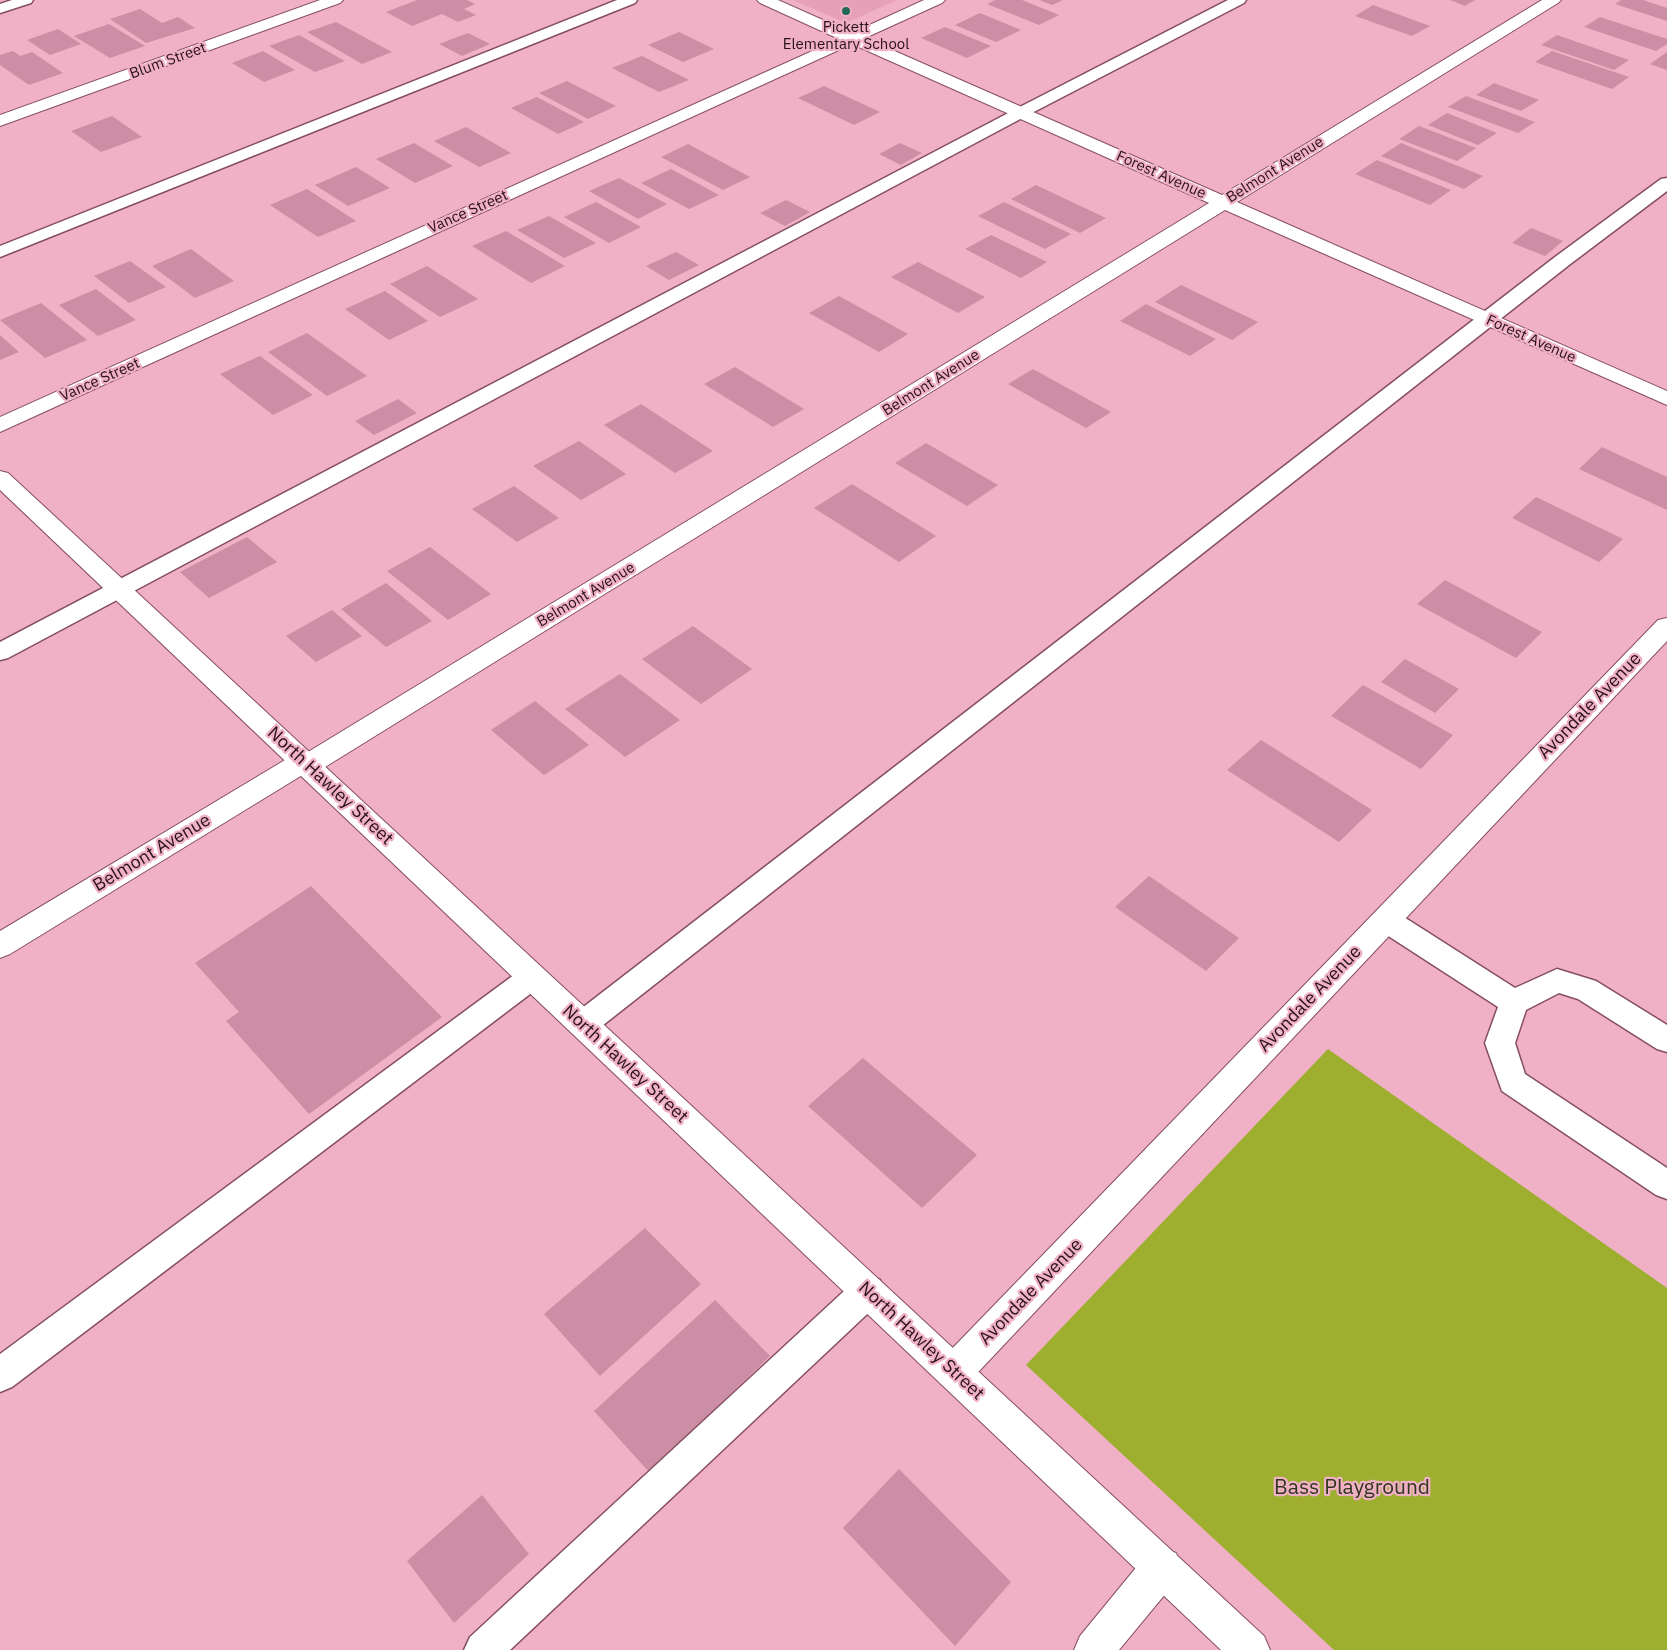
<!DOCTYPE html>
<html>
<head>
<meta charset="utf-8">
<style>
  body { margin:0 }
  canvas { display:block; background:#f0b0c6 }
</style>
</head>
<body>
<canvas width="1667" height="1650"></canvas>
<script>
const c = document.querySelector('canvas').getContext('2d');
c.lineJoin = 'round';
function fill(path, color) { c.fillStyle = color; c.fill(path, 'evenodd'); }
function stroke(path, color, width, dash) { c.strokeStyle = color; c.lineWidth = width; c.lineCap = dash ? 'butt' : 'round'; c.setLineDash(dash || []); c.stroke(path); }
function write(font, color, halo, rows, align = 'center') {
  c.font = font + ' "IBM Plex Sans",sans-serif'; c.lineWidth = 4.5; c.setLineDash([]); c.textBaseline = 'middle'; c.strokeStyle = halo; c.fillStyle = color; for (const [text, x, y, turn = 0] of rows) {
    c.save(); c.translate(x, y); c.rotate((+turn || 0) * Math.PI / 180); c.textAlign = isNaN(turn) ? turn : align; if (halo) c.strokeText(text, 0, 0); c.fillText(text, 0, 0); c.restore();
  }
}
fill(new Path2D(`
  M793 0H897L846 23Z`), '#e6a1b9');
fill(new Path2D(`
  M1328 1049 1667 1288V1650H1334L1026 1365Z`), '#9eae2e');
fill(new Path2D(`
  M417 0H467L475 4 464 9 476 15 458 22 442 14 412 26 386 12Z
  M995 0H1022L1059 15 1039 25 987 4Z
  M1039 0H1063L1052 5Z
  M1450 0H1475L1465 6Z
  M1621 0H1643L1667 8V21L1615 4Z
  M1373 5 1430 26 1412 36 1355 16Z
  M140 9 162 23 178 17 195 28 146 43 110 19Z
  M980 13 1021 30 996 42 955 25Z
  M1600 17 1667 39V44L1656 51 1584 27Z
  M336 22 392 52 362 64 307 32Z
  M109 24 145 46 110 58 74 36Z
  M945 27 991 46 967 58 921 38Z
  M58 29 81 44 50 55 27 40Z
  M679 32 714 49 683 62 648 45Z
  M468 33 490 44 462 56 439 44Z
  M299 35 345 61 315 72 269 46Z
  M1557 35 1629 60 1614 70 1541 45Z
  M13 51 20 56 32 52 63 73 29 85 0 65V55Z
  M263 51 295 70 264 82 232 63Z
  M1552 51 1629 77 1612 89 1535 62Z
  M1667 52V70L1650 64Z
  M642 56 689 80 659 92 612 68Z
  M567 81 616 106 588 119 539 93Z
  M1494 83 1539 100 1521 111 1476 95Z
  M824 86 880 112 854 125 798 98Z
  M1466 96 1535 122 1518 133 1448 107Z
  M537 97 584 122 558 134 511 108Z
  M1447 113 1497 133 1478 145 1428 125Z
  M112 116 142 137 101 152 71 131Z
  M1419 126 1476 148 1457 161 1399 139Z
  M466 127 511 153 479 167 434 141Z
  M414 143 453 166 415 183 376 159Z
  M900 143 922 153 901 165 879 154Z
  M1401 143 1483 176 1464 189 1381 156Z
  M688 144 750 177 723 190 661 157Z
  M1377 160 1451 190 1430 205 1355 174Z
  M356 167 390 188 348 206 315 185Z
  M671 169 719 195 689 209 641 183Z
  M619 178 667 204 638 219 589 191Z
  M1036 185 1106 218 1080 233 1011 199Z
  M307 189 356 221 318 237 270 205Z
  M786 200 810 212 785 226 760 213Z
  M596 202 641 227 609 243 564 217Z
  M1004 202 1071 234 1045 249 978 216Z
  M549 216 596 243 564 258 517 230Z
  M1531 228 1563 241 1545 256 1512 243Z
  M506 231 565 266 531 283 472 246Z
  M991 235 1047 262 1021 278 965 249Z
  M191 249 234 281 195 298 152 266Z
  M676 252 699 265 669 280 646 266Z
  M130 261 166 287 129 303 94 276Z
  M918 262 985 297 958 313 891 277Z
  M427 266 478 299 440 317 390 284Z
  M1181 285 1258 322 1232 340 1155 302Z
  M96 289 136 320 98 336 59 305Z
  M385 291 428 321 389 340 345 309Z
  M839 296 908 334 879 352 809 313Z
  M41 303 87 340 45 358 0 320Z
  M1146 304 1216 339 1190 356 1120 321Z
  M307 333 367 376 327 396 268 352Z
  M0 335 19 352 0 360Z
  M260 356 313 395 273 415 220 374Z
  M735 367 804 409 773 427 704 384Z
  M1033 369 1111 412 1086 428 1008 384Z
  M398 399 417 413 374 435 355 421Z
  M641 404 713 451 675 473 604 425Z
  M579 441 626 474 581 500 533 466Z
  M926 443 998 485 967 506 895 463Z
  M1602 447 1667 477V510L1579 469Z
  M852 484 936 536 899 562 814 508Z
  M514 486 559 518 517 542 472 509Z
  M1536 497 1623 539 1599 562 1512 518Z
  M247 537 277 562 209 598 180 572Z
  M430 547 491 594 448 620 387 571Z
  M1445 580 1542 632 1516 658 1417 604Z
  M386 583 432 621 386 647 341 609Z
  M332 610 362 636 316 662 286 636Z
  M693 626 752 669 701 704 642 659Z
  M1405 659 1459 689 1435 713 1381 682Z
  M620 674 680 720 625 757 565 709Z
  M1363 685 1453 735 1421 769 1331 716Z
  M535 701 589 745 544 775 491 730Z
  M1261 740 1372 810 1339 842 1227 770Z
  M1149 876 1239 938 1206 971 1115 907Z
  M311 886 442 1017 309 1114 226 1021 239 1012 195 963Z
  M863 1058 977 1155 922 1208 808 1106Z
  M645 1228 701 1284 600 1376 544 1314Z
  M715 1300 770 1356 649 1472 594 1411Z
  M899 1469 1011 1582 955 1646 843 1528Z
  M482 1495 529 1554 454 1623 407 1561Z`), '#cc8ea4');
const service = new Path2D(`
  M12 0H33L31 3 0 13V4Z
  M617 0H637L635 3 0 257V246Z
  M1228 0H1246L1244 3 1026 116 8 658 0 660V642L1014 110Z
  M1667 178V191L1569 265 593 1033 583 1036 573 1033 568 1024 573 1015 1555 257 1661 179Z
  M1386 909 1396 912 1515 988 1557 969 1596 981 1667 1025V1052L1657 1049 1578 999 1559 993 1526 1010 1515 1043 1525 1074 1667 1168V1199L1656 1195 1502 1091 1485 1043 1498 1007 1376 928 1372 920 1376 912Z
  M532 965 542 969 546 977 542 985 12 1387 0 1392V1354L522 969Z
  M868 1275 880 1280 884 1291 880 1302 510 1650H464L470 1637 856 1280Z`);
const minor = new Path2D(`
  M320 0H343L340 3 0 126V115Z
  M757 0H778L852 33 924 0H945L942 3 865 38 1222 195 1542 0H1561L1558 3 1237 202 1667 391V405L1225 210 317 772 308 775 304 774 10 954 0 958V931L295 754 304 751 308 752 1209 203 852 44 0 432V417L839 39 760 3Z
  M1667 618V641L967 1384 954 1390 941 1384 936 1372 941 1360 1658 620Z
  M1162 1548 1176 1553 1181 1567 1176 1581 1119 1650H1074L1080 1636 1148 1553Z`);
const tertiary = new Path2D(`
  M0 471 8 473 1264 1636 1270 1650H1221L0 490Z`);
stroke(service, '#864e63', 3);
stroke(minor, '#864e63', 2);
stroke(tertiary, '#864e63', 2);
fill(service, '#fff');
fill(minor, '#fff');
fill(tertiary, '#fff');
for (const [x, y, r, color] of [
  [846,11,5,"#24685a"]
]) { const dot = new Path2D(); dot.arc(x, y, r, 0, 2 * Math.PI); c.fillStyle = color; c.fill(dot); stroke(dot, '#f0b0c6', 2); }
write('15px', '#27111a', '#f0b0c6', [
  ["Pickett",846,28],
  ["Elementary School",846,45]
]);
write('15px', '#27111a', '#f0b0c6', [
  ["Blum Street",168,61,-20],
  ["Belmont Avenue",1275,170,-32],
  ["Forest Avenue",1161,175,24],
  ["Vance Street",468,212,-24],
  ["Forest Avenue",1531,339,24],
  ["Vance Street",100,380,-24],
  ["Belmont Avenue",931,383,-32],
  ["Belmont Avenue",586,595,-31]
]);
write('18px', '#27111a', '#f0b0c6', [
  ["Avondale Avenue",1590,706,-46],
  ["North Hawley Street",330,786,43],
  ["Belmont Avenue",152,853,-31],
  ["Avondale Avenue",1310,999,-46],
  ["North Hawley Street",625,1064,43],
  ["Avondale Avenue",1031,1292,-46],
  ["North Hawley Street",921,1341,43]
]);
write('21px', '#31351d', '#f0b0c6', [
  ["Bass Playground",1352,1488]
]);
</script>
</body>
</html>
